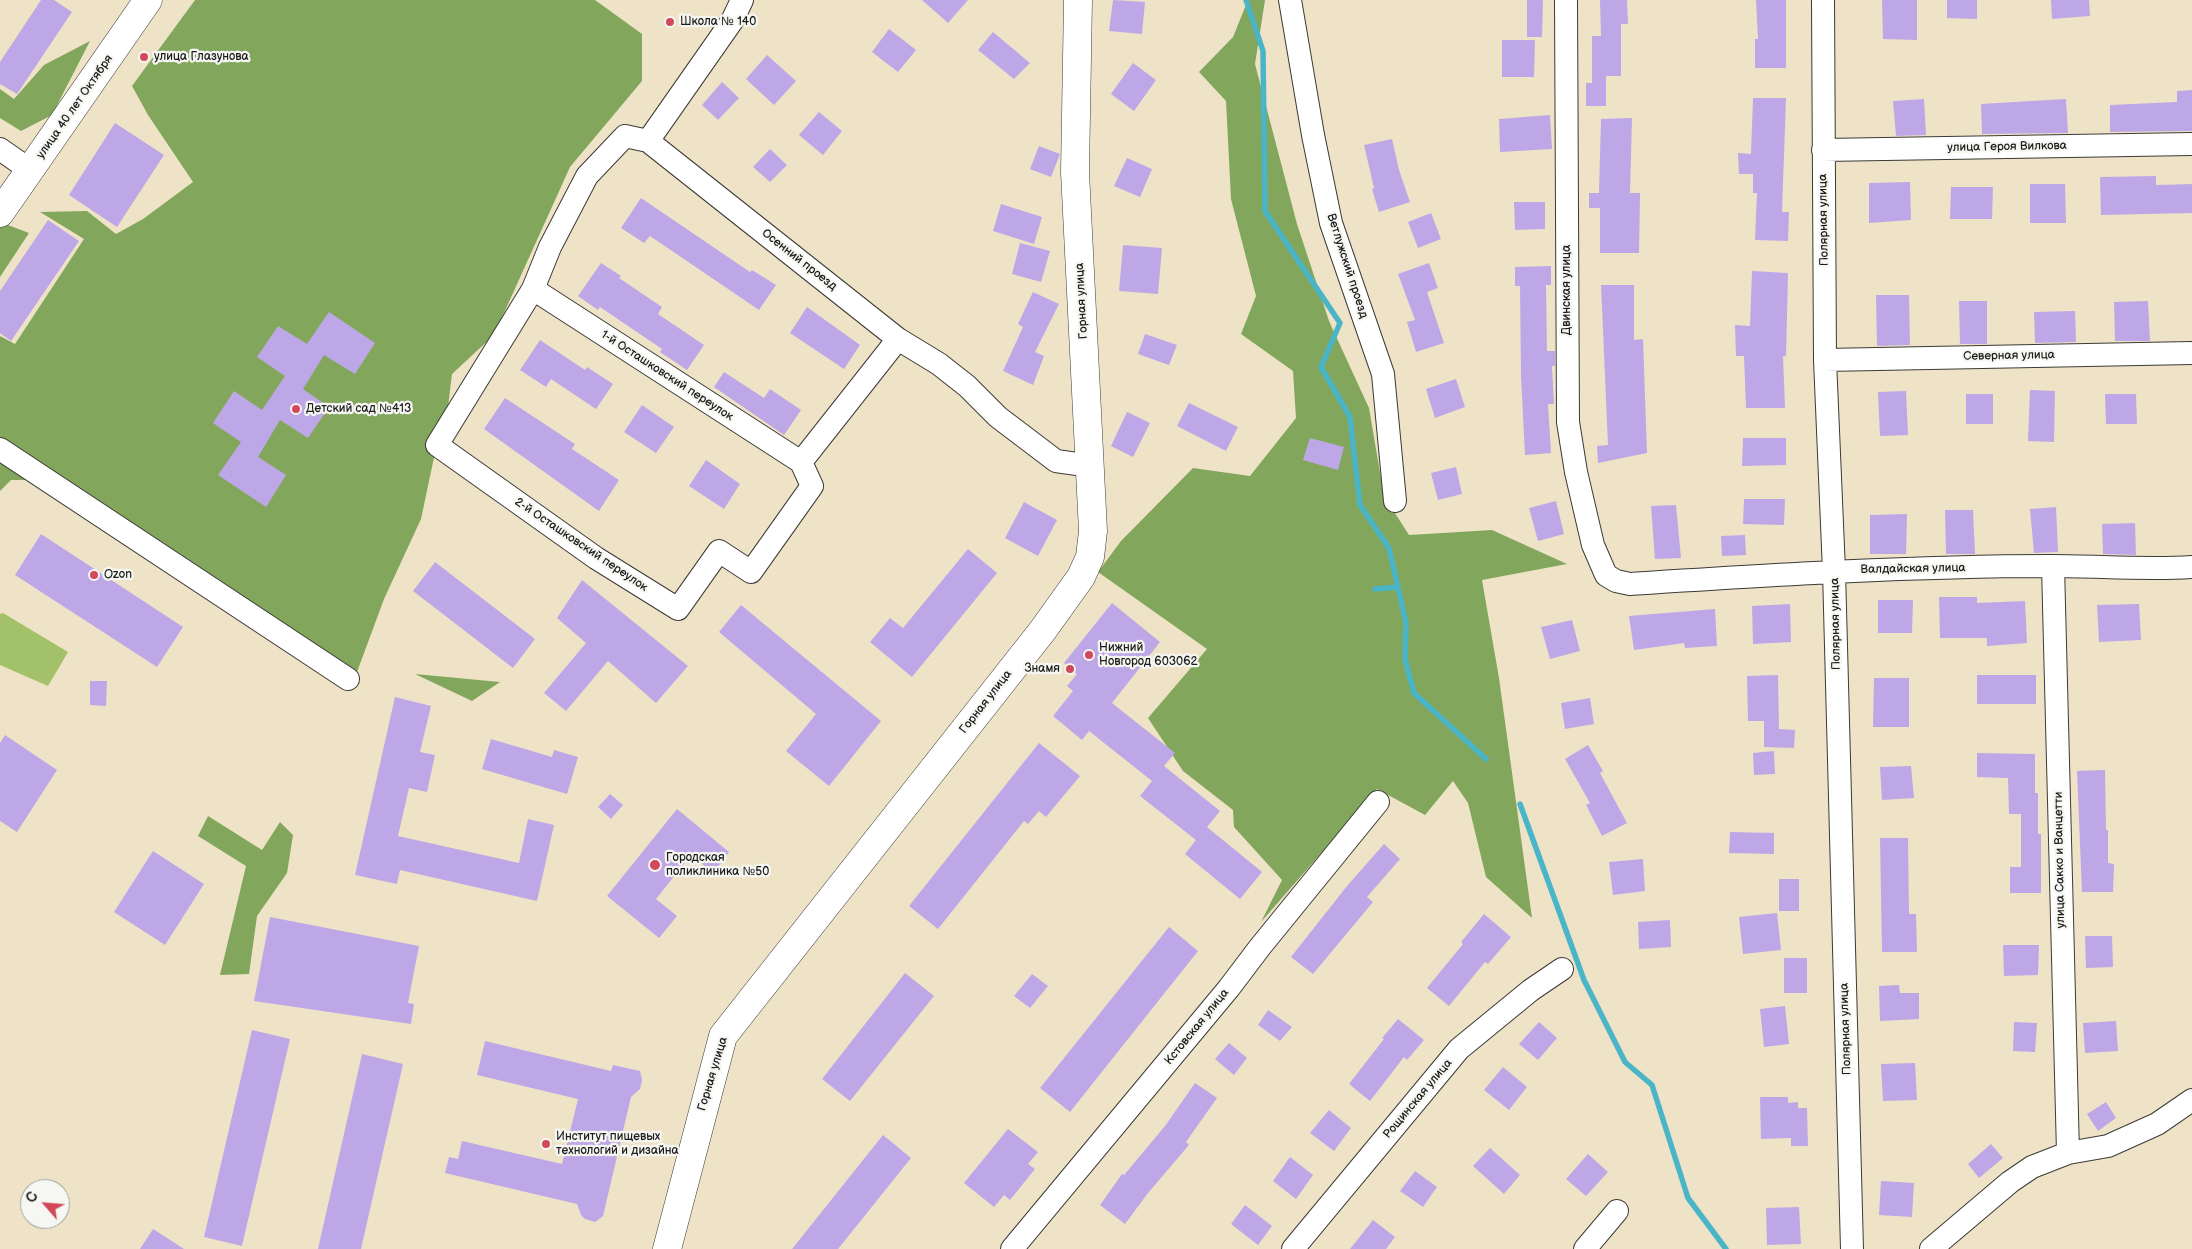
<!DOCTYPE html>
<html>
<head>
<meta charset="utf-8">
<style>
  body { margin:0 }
  #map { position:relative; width:2192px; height:1249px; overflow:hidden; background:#efe3c7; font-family:"Balsamiq Sans",sans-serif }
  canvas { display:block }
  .north { position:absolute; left:20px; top:1179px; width:50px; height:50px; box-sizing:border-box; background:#f6f6f2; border:1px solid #9f9f9c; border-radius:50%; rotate:297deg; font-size:14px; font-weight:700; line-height:20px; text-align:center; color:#1c1c1c }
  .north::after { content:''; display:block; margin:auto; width:18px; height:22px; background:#d1495b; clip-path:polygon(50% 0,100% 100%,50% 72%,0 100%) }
</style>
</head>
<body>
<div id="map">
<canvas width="2192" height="1249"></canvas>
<div class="north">С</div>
</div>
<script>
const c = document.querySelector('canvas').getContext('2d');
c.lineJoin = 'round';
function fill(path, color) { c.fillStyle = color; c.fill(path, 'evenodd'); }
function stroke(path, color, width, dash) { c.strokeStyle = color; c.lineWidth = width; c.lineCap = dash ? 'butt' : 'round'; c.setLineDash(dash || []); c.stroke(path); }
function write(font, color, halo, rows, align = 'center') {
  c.font = font + ' "Balsamiq Sans",sans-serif'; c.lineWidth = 4.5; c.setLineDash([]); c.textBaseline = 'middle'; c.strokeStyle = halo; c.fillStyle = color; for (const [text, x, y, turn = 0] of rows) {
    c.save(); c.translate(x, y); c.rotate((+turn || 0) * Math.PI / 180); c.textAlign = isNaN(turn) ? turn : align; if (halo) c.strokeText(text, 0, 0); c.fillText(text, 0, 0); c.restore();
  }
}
fill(new Path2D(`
  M3 613 68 652 48 686 0 665V614Z`), '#a3c168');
fill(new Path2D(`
  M195 0H595L642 34V81L570 167 494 335 452 374 448 407 440 429 421 519 384 599 357 672 339 679 34 480H11L0 491V336L15 344 84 239 40 212 87 211 116 234 143 219 193 182 148 115 132 86Z
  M1248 0H1265L1255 64 1297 224 1329 321 1369 408 1384 496 1409 535 1492 530 1567 564 1482 580 1499 678 1532 918 1486 877 1468 803 1453 781 1425 815 1377 789 1261 922 1282 880 1234 827 1233 810 1183 771 1148 718 1207 649 1098 572 1121 541 1193 468 1250 476 1296 418 1293 371 1241 334 1256 296 1231 199 1226 101 1199 72 1233 37Z
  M90 41 52 115 21 131 0 118V89L14 99 44 65Z
  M0 222 29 233 0 277Z
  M415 674 500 682 472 701Z
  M208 816 262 850 280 822 293 835 287 873 257 916 249 974 220 975 246 866 198 836Z`), '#82a75c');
stroke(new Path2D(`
  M1246 0 1263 51 1265 211 1340 323 1321 367 1350 417 1360 505 1389 548 1406 623 1405 659 1414 693 1486 759
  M1375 589 1398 587
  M1520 804 1584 980 1625 1062 1652 1085 1688 1198 1726 1249`), '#4ab5c7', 5.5);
fill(new Path2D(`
  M41 0H54L72 12 17 94 0 84V62Z
  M922 0H968L948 23Z
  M1113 0 1145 2 1142 34 1109 31Z
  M1527 0H1543L1542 37H1527Z
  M1600 0H1627L1628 24H1621V76H1606V106H1586V83H1592V36H1601Z
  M1756 0H1786V68H1755V39H1758Z
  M1882 0H1917V40L1883 39Z
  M1947 0H1977V19L1947 18Z
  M2051 0H2089L2090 16 2052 19Z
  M889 29 916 50 898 72 872 52Z
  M993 32 1030 63 1014 79 978 50Z
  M1502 40H1535L1534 77H1502Z
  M767 55 796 81 774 105 746 79Z
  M1133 63 1156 80 1134 111 1111 94Z
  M722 82 739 98 718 120 702 105Z
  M2192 90V131L2110 132V105L2177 102V91Z
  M1753 98H1786L1782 212H1789L1788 241 1755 240 1757 193H1753V174H1739L1738 153 1751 154Z
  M1924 99 1926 135 1896 136 1893 101Z
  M2066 99 2068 133 1982 134 1981 104Z
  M819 112 842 131 823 155 799 135Z
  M1550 115 1552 149 1500 152 1499 119Z
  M1632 118 1630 193H1640L1639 253H1600V208H1589V193H1599L1601 119Z
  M115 123 164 155 117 227 69 195Z
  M1392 139 1399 170 1410 202 1379 212 1372 189 1374 188 1364 145Z
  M1039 146 1060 154 1051 177 1030 169Z
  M770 149 787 165 770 182 753 167Z
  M1127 158 1152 169 1140 197 1114 186Z
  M2156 176V185L2192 184V213L2101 215 2100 177Z
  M1910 182 1911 220 1869 223V183Z
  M2030 184H2065L2066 223H2030Z
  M1951 187H1993L1992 219H1950Z
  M641 198 750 272 752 270 776 285 759 310 650 236 644 243 621 228Z
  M1514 202H1545V229L1515 230Z
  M1001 204 1042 217 1034 244 993 231Z
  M1431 213 1441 239 1418 248 1408 222Z
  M48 220 79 241 11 341 0 333V291Z
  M1020 243 1050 251 1041 282 1012 274Z
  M1123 245 1162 248 1158 294 1119 291Z
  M601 263 621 276 619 278 662 307 658 314 704 345 687 370 660 352 662 349 600 307 598 310 578 296Z
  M1429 263 1438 288 1427 292 1444 343 1416 352 1407 322 1415 320 1398 274Z
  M1551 266V285H1546L1547 351H1555V366H1552L1554 404H1548L1551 453 1525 455 1521 376 1520 286H1515V267Z
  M1752 271 1788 273 1786 356H1783L1785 408H1746L1744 356H1736L1735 325 1750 326Z
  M1601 285H1634V340L1643 339 1647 453 1598 463 1597 446 1608 445Z
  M1033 292 1059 304 1035 352 1044 356 1033 385 1003 371 1023 327 1018 324Z
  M1876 295H1909L1910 345 1877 346Z
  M1959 301H1987V344H1960Z
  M2148 301 2150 341H2115L2114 302Z
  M807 307 860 345 844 369 790 333Z
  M2075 311 2076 342 2035 343 2034 312Z
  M329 312 375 343 355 374 324 355 303 389 329 407 308 438 280 420 258 457 286 475 266 507 218 475 241 442 213 423 234 391 262 410 285 376 257 357 278 326 307 344Z
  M1145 334 1177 345 1169 365 1138 354Z
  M540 340 585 370 587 367 613 384 596 409 551 379 546 387 520 370Z
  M724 372 764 398 770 389 801 410 784 435 714 387Z
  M1456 379 1465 407 1435 418 1426 389Z
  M2030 390 2055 391 2054 442 2028 441Z
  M1906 391 1908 435 1880 436 1878 392Z
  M1966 394H1993V424H1966Z
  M2105 394H2136L2137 424H2106Z
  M505 398 575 444 572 449 619 480 599 511 484 429Z
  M1189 403 1238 427 1226 451 1177 426Z
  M642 405 674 427 656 453 624 432Z
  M1127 412 1150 423 1133 457 1111 446Z
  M1310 438 1344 447 1338 470 1303 460Z
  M1743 438H1786V465L1742 466Z
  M706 460 740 484 724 509 689 486Z
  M1456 467 1462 494 1438 500 1431 473Z
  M1744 499H1785L1784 525 1743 524Z
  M1556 501 1564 534 1538 541 1529 508Z
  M1024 502 1057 520 1038 556 1005 538Z
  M1676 505 1681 558 1655 559 1651 506Z
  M2056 507 2058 552 2034 553 2030 509Z
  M1945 510H1973L1975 554H1946Z
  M1907 514 1906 554H1870V515Z
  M2135 523 2136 555 2103 554 2102 524Z
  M41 534 183 627 157 667 15 575Z
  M1745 535 1746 555 1722 556 1721 536Z
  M968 549 997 573 912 677 870 642 890 618 903 628Z
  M435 562 535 639 513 668 413 591Z
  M582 580 688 666 656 703 608 661 566 711 544 693 586 643 557 618Z
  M1939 597H1977V603L2025 601 2027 643 1987 646V638H1940Z
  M1878 600H1913L1912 633H1878Z
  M1112 603 1160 642 1112 703 1175 753 1164 766 1220 811 1207 827 1262 872 1240 899 1185 854 1196 840 1140 796 1152 781 1089 731 1082 740 1053 716 1073 691 1067 686 1077 674 1064 663Z
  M1790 604 1791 642 1753 644 1752 606Z
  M2139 604 2141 640 2099 642 2097 605Z
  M741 605 881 721 829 786 786 751 816 714 719 632Z
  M1715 609 1717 646 1685 648 1684 643 1634 650 1629 616Z
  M1572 620 1580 651 1550 659 1541 627Z
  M1778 675 1779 729 1795 730 1794 748 1764 747V721H1748L1747 676Z
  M1977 675H2036V704H1977Z
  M1874 678H1909V727H1873Z
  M90 681H107L106 706 90 705Z
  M395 697 431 706 420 752 435 755 427 792 409 788 398 836 519 863 528 819 554 825 537 901 400 870 397 884 355 875Z
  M1590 698 1594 724 1565 729 1561 703Z
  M5 735 57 770 17 832 0 821V743Z
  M491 739 552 757 554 750 578 757 567 794 482 769Z
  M1039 743 1080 776 1046 817 1039 811 1028 824 1024 821 938 929 909 906Z
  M1588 745 1603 771 1600 773 1627 823 1602 836 1586 805 1590 803 1565 759Z
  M1774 751 1775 774 1754 775 1753 753Z
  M1977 753 2035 754V793H2038V834H2041V893H2010V867H2021V814H2009L2008 778 1977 777Z
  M1911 766 1914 798 1882 800 1880 767Z
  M2105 770 2106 830H2108V863L2114 864 2113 892H2082L2077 771Z
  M610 794 623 805 611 819 598 807Z
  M677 809 729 852 713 873 691 855 656 899 677 916 659 938 607 896Z
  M1730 832 1774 833V854L1729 853Z
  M1880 838H1908L1909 914H1916L1917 952H1882Z
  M1384 844 1400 859 1367 897 1373 902 1313 974 1291 957 1347 886Z
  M153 851 204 884 165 945 114 912Z
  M1643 859 1645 891 1613 895 1609 862Z
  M1779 879H1799V911H1779Z
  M1777 913 1781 950 1743 954 1739 917Z
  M1484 914 1511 937 1488 964 1485 962 1449 1006 1427 988 1463 944 1461 942Z
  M270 917 419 946 408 1003 414 1004 411 1024 254 1001Z
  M1670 920 1671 947 1639 949 1638 922Z
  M1169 927 1198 951 1070 1112 1040 1088Z
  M2085 936H2112L2113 967 2086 968Z
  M2003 945H2039L2038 975 2004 976Z
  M1784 958H1807V993H1784Z
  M905 973 934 996 850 1101 822 1079Z
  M1032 974 1048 986 1030 1008 1014 996Z
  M1899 985 1900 993H1919V1019L1880 1021 1879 986Z
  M1785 1006 1789 1044 1764 1047 1760 1009Z
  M1268 1010 1292 1027 1280 1041 1258 1025Z
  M1398 1019 1424 1040 1407 1060 1404 1057 1370 1101 1349 1084 1384 1039 1382 1038Z
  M2116 1021 2118 1051 2085 1053 2083 1023Z
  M1539 1022 1557 1038 1538 1060 1519 1044Z
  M2014 1022 2037 1023 2035 1052 2013 1051Z
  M252 1030 290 1039 242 1246 204 1237Z
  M485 1041 611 1071 613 1065 640 1071 642 1080 640 1089 631 1097 603 1216 595 1222 585 1219 581 1215 577 1204 445 1173 449 1157 458 1159 462 1141 562 1164 578 1099 477 1075Z
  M1229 1043 1247 1058 1234 1075 1215 1059Z
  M362 1054 403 1064 361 1249H318Z
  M1915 1063 1917 1100 1883 1101 1881 1064Z
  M1503 1067 1527 1087 1509 1110 1484 1090Z
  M1195 1083 1217 1098 1186 1142 1189 1145 1148 1193 1125 1224 1100 1205 1122 1174 1124 1175 1165 1126Z
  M1760 1097H1788V1103L1798 1102V1108H1807L1808 1146H1791V1138L1761 1139Z
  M2106 1102 2116 1118 2098 1131 2087 1114Z
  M1329 1110 1351 1128 1334 1151 1310 1133Z
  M1008 1129 1038 1152 1028 1164 1035 1169 1010 1200 1004 1195 994 1207 964 1183Z
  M883 1135 911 1158 838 1249H792Z
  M1991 1144 2003 1158 1979 1178 1968 1164Z
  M1490 1148 1520 1175 1504 1194 1473 1166Z
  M1588 1154 1608 1172 1586 1196 1566 1179Z
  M1290 1157 1313 1175 1296 1199 1273 1181Z
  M1415 1171 1437 1187 1423 1207 1400 1191Z
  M1881 1181 1914 1183 1912 1217 1879 1215Z
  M1245 1205 1272 1226 1258 1245 1231 1224Z
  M1799 1207 1801 1244 1767 1245 1766 1208Z
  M1373 1220 1395 1237 1386 1249H1350Z
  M153 1229 164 1236 184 1249H140Z`), '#bea7e6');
const street = new Path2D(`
  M742 0 732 21 648 141 898 339 939 364 967 386 998 417 1056 461 1091 466
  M1290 0 1313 135 1331 223 1383 374 1395 501
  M1566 0 1568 422 1576 472 1593 545 1606 575 1616 581 1630 584C1771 575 1911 566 2052 566 2099 566 2145 570 2192 567
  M1823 0 1825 360 1834 571 1852 1249
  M648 141 625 136 587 176 550 247 533 289 437 445 596 558 678 609 719 551 751 572 812 486 801 462
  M0 149 30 170
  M1823 150 2192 144
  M533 289 801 462
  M1825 360 2192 353
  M0 449 348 679
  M801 462 898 339
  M2053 566 2068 1153
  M1012 1249 1229 988 1260 947 1378 802
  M1293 1249 1459 1049 1531 990 1562 969
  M1585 1249 1617 1211
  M1931 1249 2010 1182 2032 1167 2068 1153 2108 1146 2157 1124 2192 1100`);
const secondary = new Path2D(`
  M0 213 148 0
  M667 1249 723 1036 1043 630 1081 577 1090 557 1093 531 1075 172 1078 0`);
stroke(street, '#3c3a36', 24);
stroke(secondary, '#3c3a36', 29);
stroke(street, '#fff', 22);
stroke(secondary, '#fff', 28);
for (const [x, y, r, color] of [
  [670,22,5,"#d1495b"],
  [144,57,5,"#d1495b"],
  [296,409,5,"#d1495b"],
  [94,575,5,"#d1495b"],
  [1089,655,5,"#d1495b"],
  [1070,669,5,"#d1495b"],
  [655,865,6,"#d1495b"],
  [546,1144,5,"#d1495b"]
]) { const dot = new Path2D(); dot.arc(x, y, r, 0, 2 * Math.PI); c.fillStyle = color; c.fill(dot); stroke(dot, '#f6f6f2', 2); }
write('12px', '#1c1c1c', '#f6f6f2', [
  ["Школа № 140",680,22],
  ["улица Глазунова",154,57],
  ["Детский сад №413",306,409],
  ["Ozon",104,575],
  ["Нижний",1099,648],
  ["Новгород 603062",1099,662],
  ["Знамя",1060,669,"right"],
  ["Городская",666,858],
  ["поликлиника №50",666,872],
  ["Институт пищевых",556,1137],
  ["технологий и дизайна",556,1151]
], 'left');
write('12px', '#1c1c1c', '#f6f6f2', [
  ["улица 40 лет Октября",75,107,-55],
  ["улица Героя Вилкова",2007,147,-1],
  ["Полярная улица",1824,220,-91],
  ["Осенний проезд",799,260,38],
  ["Ветлужский проезд",1347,266,72],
  ["Двинская улица",1567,290,-90],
  ["Горная улица",1082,301,-93],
  ["Северная улица",2009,356,-1],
  ["1-й Осташковский переулок",667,376,33],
  ["2-й Осташковский переулок",581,545,34],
  ["Валдайская улица",1913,569,-1],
  ["Полярная улица",1836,624,-91],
  ["Горная улица",986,702,-52],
  ["улица Сакко и Ванцетти",2060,860,-91],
  ["Кстовская улица",1197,1027,-51],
  ["Полярная улица",1846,1029,-92],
  ["Горная улица",713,1074,-73],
  ["Рощинская улица",1418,1099,-50]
]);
</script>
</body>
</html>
